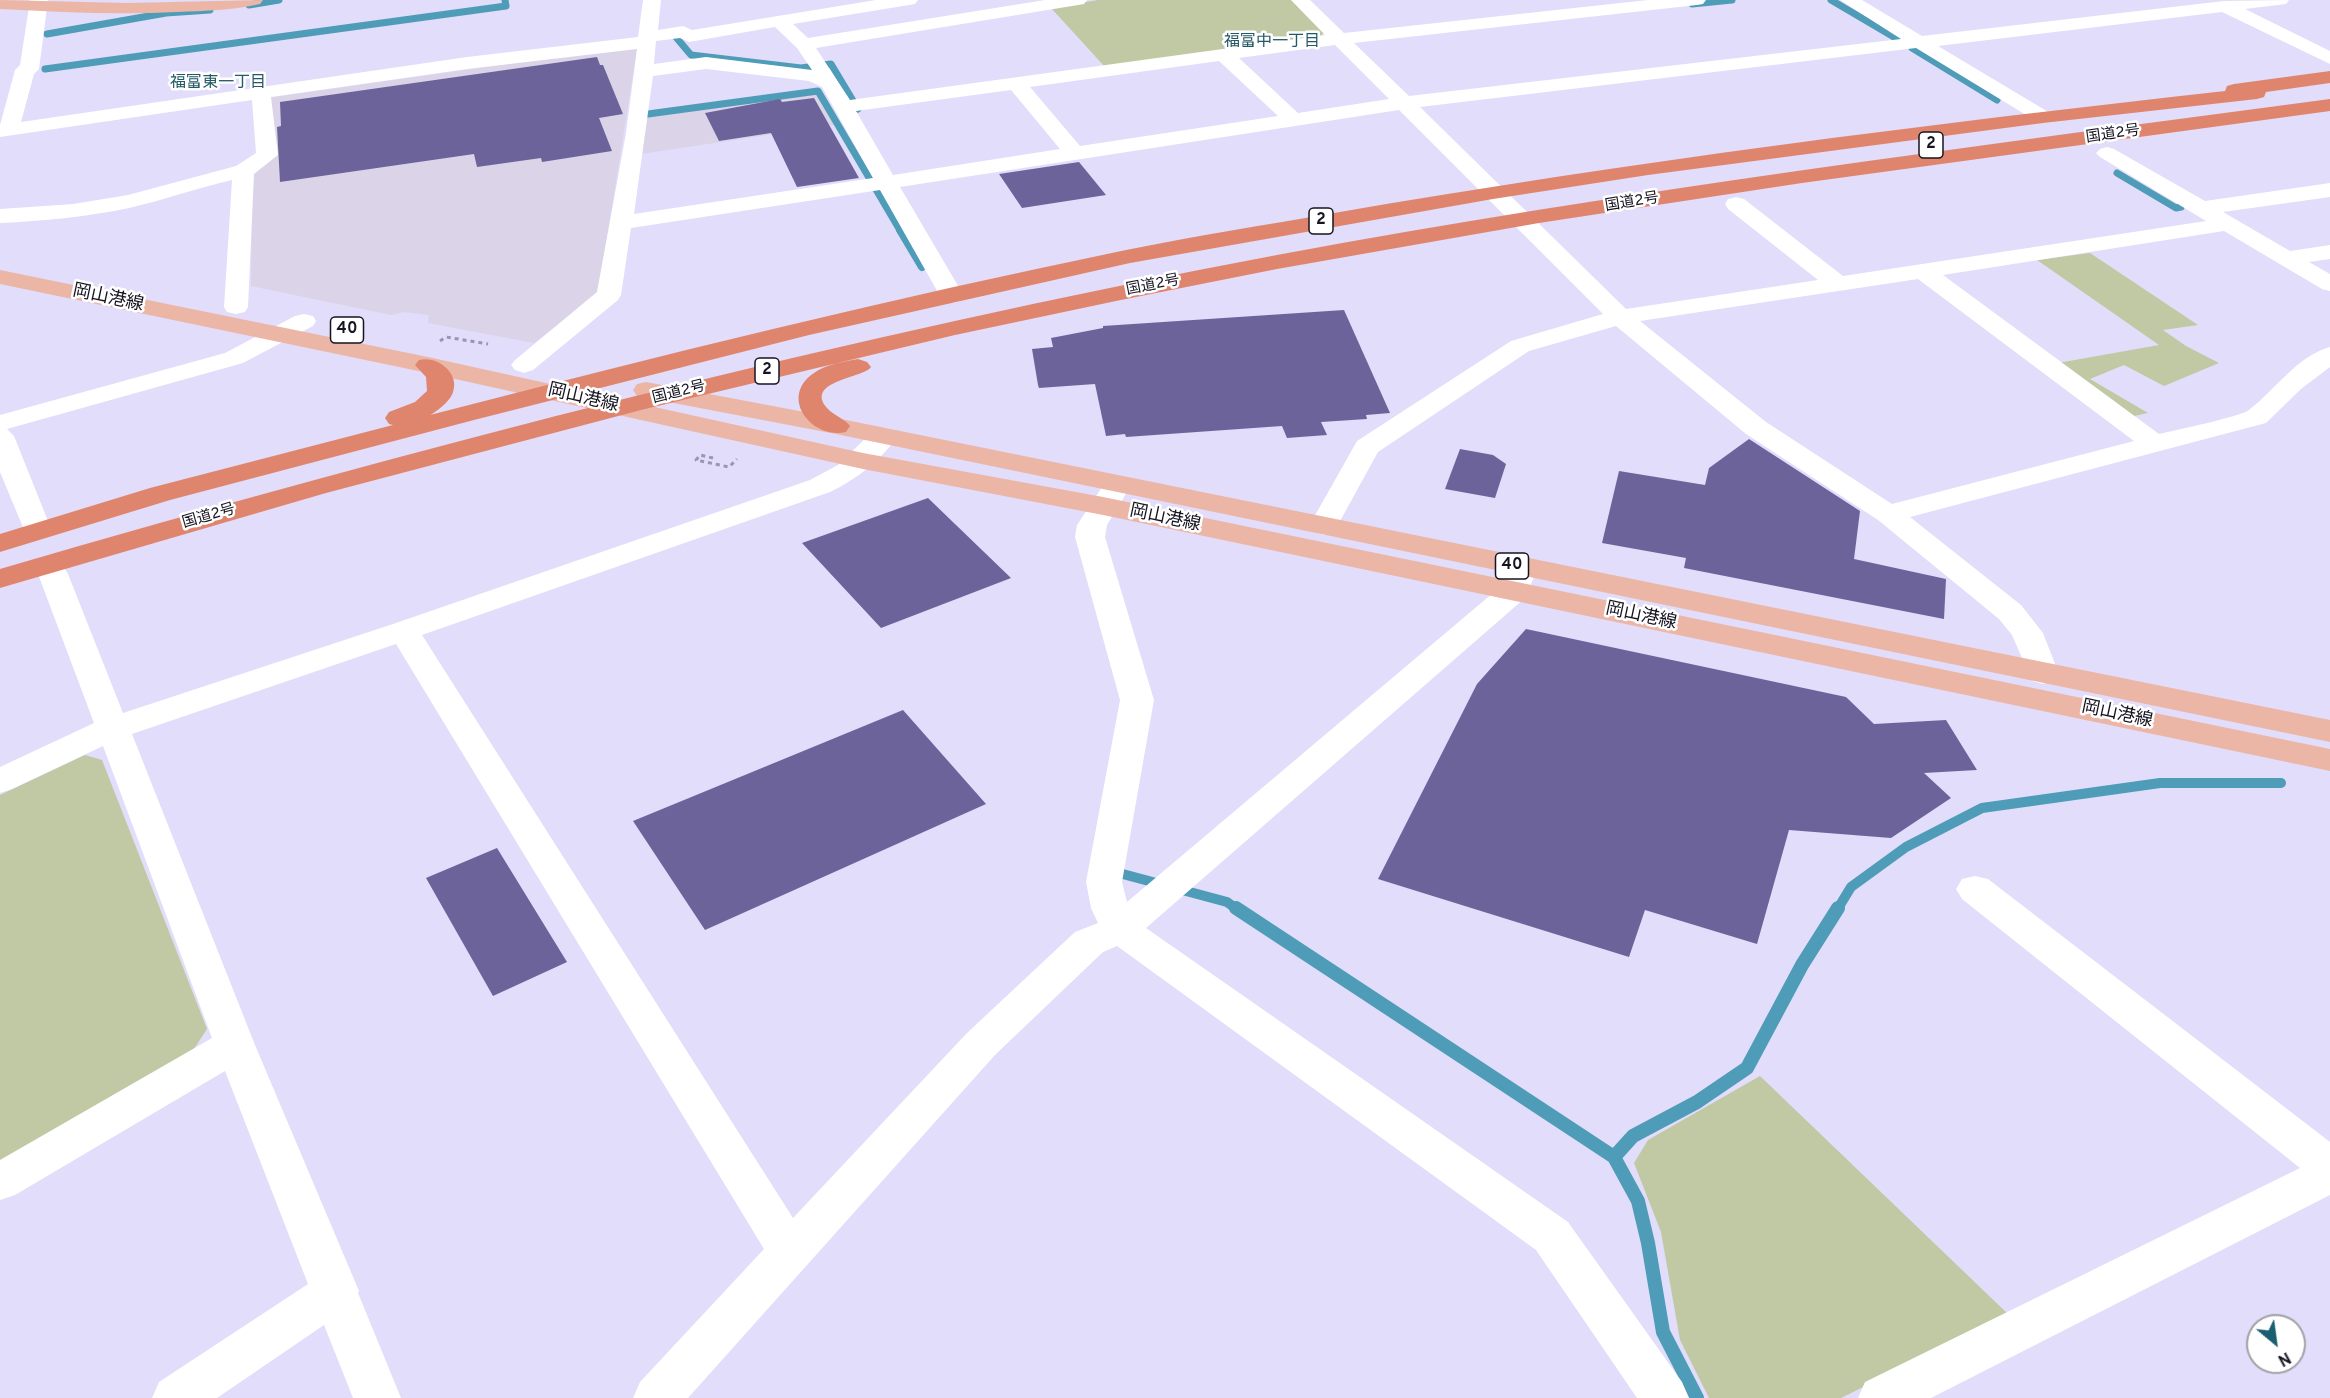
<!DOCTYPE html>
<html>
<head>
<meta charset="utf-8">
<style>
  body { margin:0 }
  #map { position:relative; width:2330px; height:1398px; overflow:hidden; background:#e1ddfa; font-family:Overpass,sans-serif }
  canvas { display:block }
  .north { position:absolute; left:2246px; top:1314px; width:60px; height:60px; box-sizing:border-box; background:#fff; border:2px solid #a2a1a6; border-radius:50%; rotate:151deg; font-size:16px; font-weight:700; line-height:24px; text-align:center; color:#161420 }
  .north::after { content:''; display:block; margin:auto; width:21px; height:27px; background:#195f70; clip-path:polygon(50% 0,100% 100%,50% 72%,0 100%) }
</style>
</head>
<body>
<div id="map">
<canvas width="2330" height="1398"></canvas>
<div class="north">N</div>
</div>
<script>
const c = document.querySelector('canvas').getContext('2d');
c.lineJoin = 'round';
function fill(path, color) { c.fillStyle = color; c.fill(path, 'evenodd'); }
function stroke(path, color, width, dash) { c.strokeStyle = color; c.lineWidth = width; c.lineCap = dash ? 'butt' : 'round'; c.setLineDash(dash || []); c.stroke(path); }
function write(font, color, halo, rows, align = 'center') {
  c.font = font + ' Overpass,"Noto Sans JP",sans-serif'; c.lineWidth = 5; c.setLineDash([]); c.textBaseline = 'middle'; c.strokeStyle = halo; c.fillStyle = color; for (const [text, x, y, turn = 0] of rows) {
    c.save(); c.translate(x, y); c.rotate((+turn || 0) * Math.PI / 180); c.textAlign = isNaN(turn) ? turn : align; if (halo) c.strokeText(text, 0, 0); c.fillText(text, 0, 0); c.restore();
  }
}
fill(new Path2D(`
  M628 47 637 49 598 296 534 343 428 323 429 315 404 312 391 315 251 286 252 170 272 154 267 98Z
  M816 93 834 125 641 154 648 115Z`), '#dbd3e8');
fill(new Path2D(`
  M1098 0H1292L1324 33 1319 37 1105 67 1051 8Z
  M2090 253 2198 325 2163 330 2186 346 2219 363 2164 386 2124 365 2090 379 2148 413 2129 417 2058 363 2159 345 2037 260Z
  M85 755 102 760 207 1029 190 1055 0 1164V795Z
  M1760 1076 2009 1315 1841 1398H1709L1680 1340 1661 1232 1634 1163 1648 1140Z`), '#c0c9a3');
stroke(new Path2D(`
  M1831 0 1899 40
  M1692 4 1732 0
  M249 5 279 0
  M47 34 166 13 210 10
  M675 36 691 55 801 68 831 64 858 109
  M1912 48 1997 100
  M45 69 506 6 505 0
  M648 114 818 91 901 232
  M2117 173 2176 208 2181 207`), '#4e9cb7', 7);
stroke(new Path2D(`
  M900 230 922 267`), '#4e9cb7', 8);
stroke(new Path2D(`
  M1119 873 1227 902 1238 910
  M1837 910 1851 887 1906 847 1982 808 2160 783H2281`), '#4e9cb7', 10);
stroke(new Path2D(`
  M1236 908 1614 1157 1638 1201 1648 1243 1663 1332 1697 1398
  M1614 1157 1633 1136 1697 1102 1747 1068 1802 965 1838 908`), '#4e9cb7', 14);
fill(new Path2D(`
  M597 57 600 65H603L623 114 599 118 612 151 542 162 541 158 477 167 474 154 280 182 277 127 281 126 280 102Z
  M814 98 859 178 797 187 771 133 719 141 705 113 780 99 782 102Z
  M1079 162 1106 195 1022 208 999 174Z
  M1344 310 1390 413 1366 415 1367 419 1321 422 1327 435 1287 438 1282 426 1126 437 1125 434 1106 436 1095 384 1039 388 1038 385 1032 349 1053 347 1051 338 1103 328V326Z
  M1749 439 1860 511 1854 559 1946 579 1944 619 1684 568 1686 558 1602 543 1619 471 1705 485 1709 468Z
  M1460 449 1493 455 1506 464 1495 498 1445 489Z
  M928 498 1011 578 881 628 802 543Z
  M1526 629 1846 697 1874 724 1946 720 1977 770 1924 773 1951 798 1891 838 1789 830 1757 944 1645 910 1629 957 1378 879 1477 684Z
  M903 710 986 804 705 930 633 821Z
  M497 848 567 962 493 996 426 878Z`), '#6c639b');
stroke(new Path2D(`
  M440 341 446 337 488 344
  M713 458 700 455 696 460 729 467 737 459`), '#9996ad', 3, [4, 4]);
fill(new Path2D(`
  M30 0H48L39 69 34 74 21 122 467 57 638 37 643 0H661L658 30 683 26 692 30 876 0H918L915 4 909 5 793 24 808 38 1045 0H1087L1084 4 1078 5 816 48 850 100 1325 35 1291 0H1310L1344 33 1648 0H1706L1703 4 1697 5 1354 43 1409 96 1901 39 1840 0H1862L1922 36 2224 1 2289 0 2286 4 2245 9 2330 51V64L2222 12 1938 46 2050 113 2053 117 2050 121H2036L1916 48 1420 107 1626 309 1818 280 1728 209 1725 204 1728 199 1736 197 1744 199 1843 276 2206 221 2100 157 2096 153 2100 149 2107 147 2114 149 2205 201 2330 183V197L2223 212 2290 251 2330 245V259L2309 262 2330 274V291L2322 289 2224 231 1943 275 2159 434C2176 430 2239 417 2249 410 2275 390 2297 356 2330 347V367L2301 389 2266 423 1910 517 2021 605 2043 633 2059 674 2054 681 2043 684 2032 681 2012 635 1999 619 1878 520 1746 434 1616 326 1529 351 1378 452 1334 532 1324 535 1314 532 1309 526 1357 441 1511 341 1603 314 1399 110 900 187 964 296 961 301 952 303 943 301 940 296 880 190 631 228 621 295 618 300 533 370 524 373 515 370 511 365 515 360 597 292 626 133 637 49 467 69 271 97 278 155 254 174 248 307 245 312 236 314 227 312 224 307 232 180C197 188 164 200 129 208 86 217 43 221 0 223V209L73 204 128 195 236 166 256 153 252 100 0 137V125L15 70 20 65ZM775 27 797 48 812 70 706 57 654 64 656 41 680 38 689 42ZM1335 45 1389 99 1298 113 1239 58ZM1219 61 1278 116 1080 146 1030 87ZM706 69 809 81 822 87 873 178 634 214 653 76ZM1011 90 1060 149 893 175 856 111ZM1918 279 2134 441 1892 504 1766 422 1640 321Z
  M304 314 313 316 316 321 313 326 243 363 7 429 14 436 52 531 47 537 37 540 27 537 0 472V415L225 353 295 316Z
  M884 428 894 430 898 436C880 461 857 479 830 492L422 635 793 1218 967 1033 1075 932 1098 923 1091 908 1086 882 1120 700 1075 537 1077 525 1108 478 1118 476 1128 478 1132 484 1107 525 1105 537 1154 700 1122 882 1127 902 1500 587 1512 562 1523 559 1534 562 1538 568 1525 598 1146 928 1568 1222 1682 1382 1689 1398H1637L1536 1250 1117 946 1103 952 995 1055 688 1398H633L640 1382 764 1249 396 644 132 734 255 1045 359 1291 358 1293 401 1398H353L324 1325 217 1398H152L159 1382 308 1284 225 1071 15 1195 0 1200V1160L212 1038 103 746 12 789 0 793V767L94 723 38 574 42 568 53 565 64 568 68 574 123 713 393 624 810 480 838 465 874 430Z
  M1975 876 1988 879 2330 1142V1195L1931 1398H1858L1865 1382 2300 1168 1962 899 1956 889 1962 879Z`), '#fff');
fill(new Path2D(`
  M0 0 127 3 263 0 260 4C234 10 204 11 177 12 118 15 59 12 0 9Z
  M0 270 428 357 863 453 1103 497 2330 749V771L1103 515 863 469 428 373 0 284Z
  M646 382 836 418 2330 720V742L836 434 637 396 633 390 637 384Z`), '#ecb6a7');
fill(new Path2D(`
  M2330 71V83L2266 92 2264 97 2257 99 2043 123 1648 175 1493 199 1130 263 809 335 474 420 170 500 0 552V534L150 488 393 425 389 424 385 418 389 412 415 402 427 391 426 377 415 365 419 360C437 355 460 373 453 392 451 400 438 411 430 415 661 355 893 298 1126 250 1195 236 1265 225 1334 213 1629 162 1927 124 2225 91L2227 86 2234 84Z
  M2330 99V111L1802 183 1539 223 1277 269 1116 301 955 335 641 410 326 493 0 588V569C421 446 846 336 1277 255 1626 190 1978 146 2330 99Z
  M858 359 867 362 871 367C864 378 804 381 827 408 834 416 844 418 850 426L846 432C812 440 778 397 814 373 826 364 843 362 858 359Z`), '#e0856d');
write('15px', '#161420', '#fff', [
  ["国道2号",2113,135,-8],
  ["国道2号",1632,203,-9],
  ["国道2号",1153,286,-11],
  ["国道2号",679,393,-14],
  ["国道2号",209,517,-16]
]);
write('16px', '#245967', '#fff', [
  ["福富中一丁目",1272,43],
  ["福富東一丁目",218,84]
]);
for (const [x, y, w] of [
  [1931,145,24],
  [1321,221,24],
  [347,330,33],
  [767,371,24],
  [1512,566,33]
]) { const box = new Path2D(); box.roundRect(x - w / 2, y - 13, w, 26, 4.5); c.fillStyle = '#fff'; c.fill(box); stroke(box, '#161420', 1.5); }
write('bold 16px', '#161420', null, [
  ["2",1931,145],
  ["2",1321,221],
  ["40",347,330],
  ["2",767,371],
  ["40",1512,566]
]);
write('18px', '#161420', '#fff', [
  ["岡山港線",108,299,12],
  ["岡山港線",583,399,13],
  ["岡山港線",1165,519,12],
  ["岡山港線",1641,617,12],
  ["岡山港線",2117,715,12]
]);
</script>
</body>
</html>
